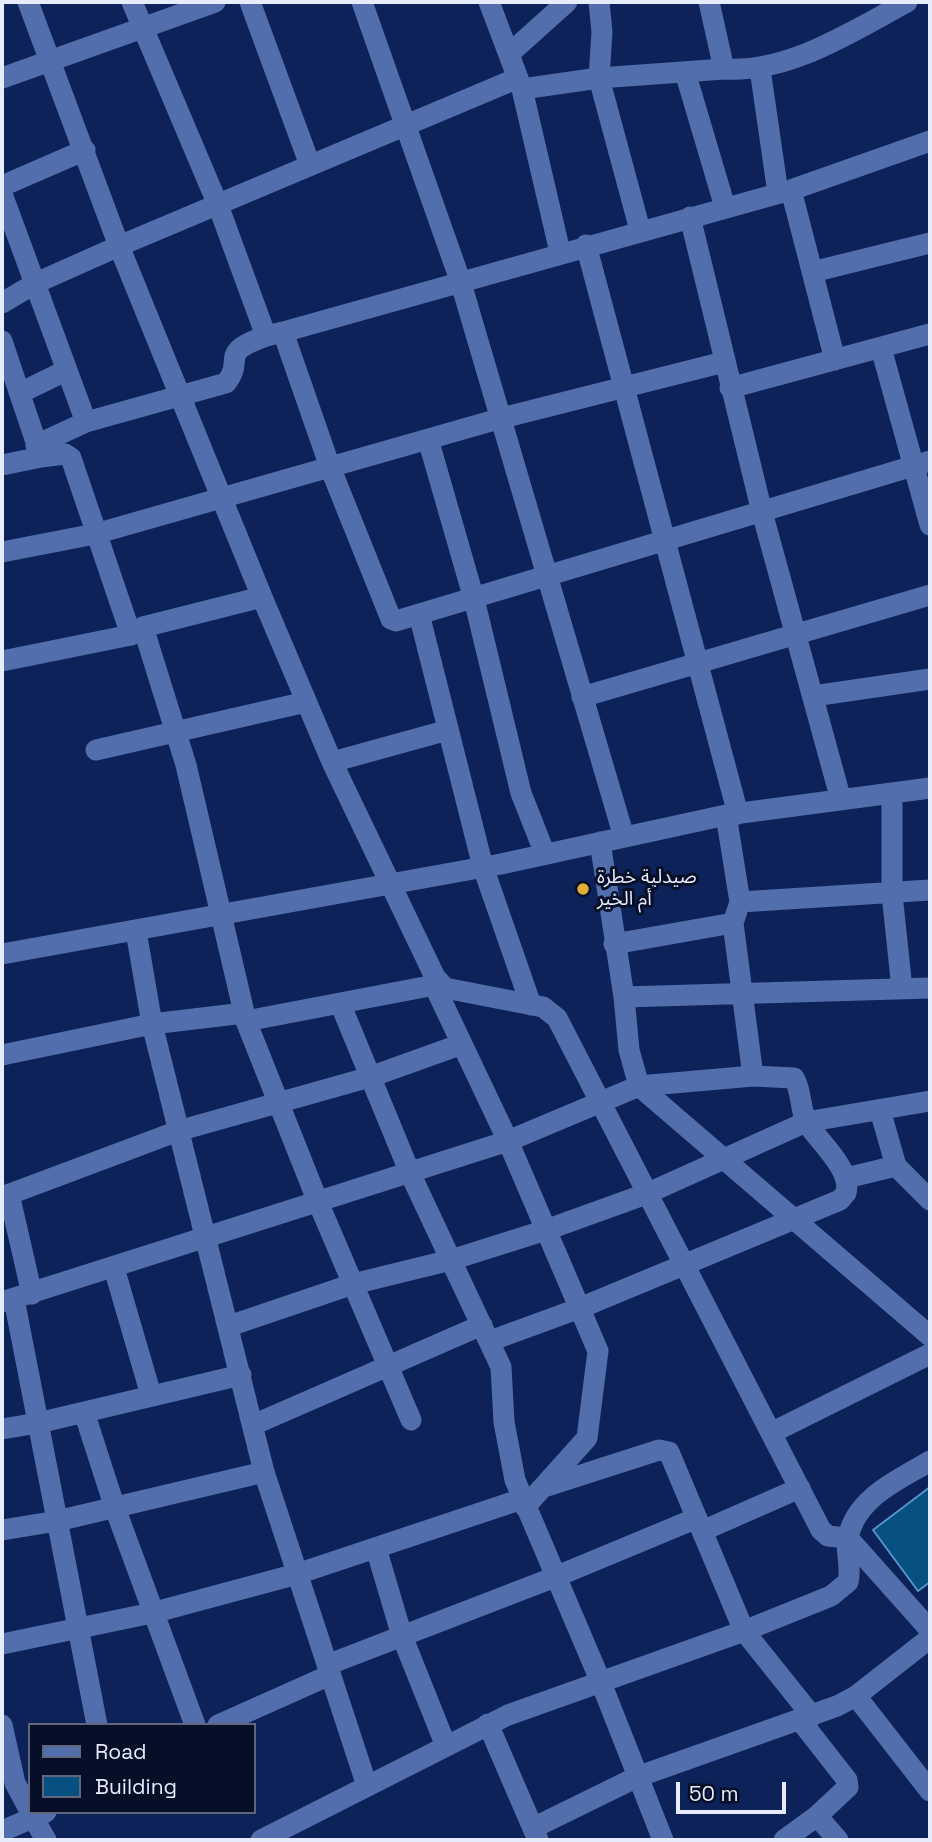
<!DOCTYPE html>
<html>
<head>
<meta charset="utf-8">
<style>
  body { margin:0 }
  #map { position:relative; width:932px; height:1842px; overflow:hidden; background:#0e225a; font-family:"Space Grotesk",sans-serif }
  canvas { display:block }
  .frame { position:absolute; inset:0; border:4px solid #e6ecfb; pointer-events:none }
  .legend { position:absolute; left:28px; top:1723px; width:228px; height:91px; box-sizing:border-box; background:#060f27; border:2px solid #60677c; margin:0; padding:9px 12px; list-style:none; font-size:21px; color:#e6ecfb }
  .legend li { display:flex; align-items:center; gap:14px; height:35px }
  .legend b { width:35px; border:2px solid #60677c }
  .scale { position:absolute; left:676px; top:1782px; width:110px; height:32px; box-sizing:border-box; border:4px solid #e6ecfb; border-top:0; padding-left:9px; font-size:21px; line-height:24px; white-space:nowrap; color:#e6ecfb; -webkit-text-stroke:5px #060f27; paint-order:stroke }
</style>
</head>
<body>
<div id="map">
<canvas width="932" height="1842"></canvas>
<div class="frame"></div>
<ul class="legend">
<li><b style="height:9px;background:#526eac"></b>Road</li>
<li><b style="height:19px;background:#065181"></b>Building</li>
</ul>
<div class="scale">50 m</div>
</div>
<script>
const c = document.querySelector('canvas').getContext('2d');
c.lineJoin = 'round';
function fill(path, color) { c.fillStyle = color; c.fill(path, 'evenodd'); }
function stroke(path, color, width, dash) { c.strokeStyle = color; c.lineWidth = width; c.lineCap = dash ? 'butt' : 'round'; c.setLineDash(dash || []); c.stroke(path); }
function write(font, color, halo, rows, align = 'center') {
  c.font = font + ' "Space Grotesk","Noto Sans Arabic",sans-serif'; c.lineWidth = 6; c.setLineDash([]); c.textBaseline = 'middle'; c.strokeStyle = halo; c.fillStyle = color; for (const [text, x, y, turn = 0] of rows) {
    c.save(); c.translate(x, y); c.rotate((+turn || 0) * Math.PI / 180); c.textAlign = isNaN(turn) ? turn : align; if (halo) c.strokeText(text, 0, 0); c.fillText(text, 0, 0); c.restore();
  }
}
const building = new Path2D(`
  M930 1487V1582L918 1591 873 1530Z`);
fill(building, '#065181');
stroke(building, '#5494c9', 2);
stroke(new Path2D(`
  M132 2 218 205 266 336 283 332 330 467 391 619 396 621 930 461
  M250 2 310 165
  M362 2 460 280 624 837
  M489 2 522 89 560 252
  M599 2 602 32 599 78 640 230
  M709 2 724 69C789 73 851 32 907 2
  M509 54 567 2
  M760 69 778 193
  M685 72 725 207
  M2 78 215 2
  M522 89 599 78 724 69
  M2 186 85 150
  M791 190 835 360
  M2 194 86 422 36 445
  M690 217 762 512 841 800
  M586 245 738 814
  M812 272 930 243
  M2 303 36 283 119 246 518 78
  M283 332 791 190 930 141
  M2 341 41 457 65 454 71 458 131 635
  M881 348 930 525
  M730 388 930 334
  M20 393 67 370
  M86 422 226 383C246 358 216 354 266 336
  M428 439 474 599 521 793 545 854
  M2 465 41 457
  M2 552 95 534 502 418 724 362
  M262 597 332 762 435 977 445 988 543 1007 557 1018 821 1530 828 1536 848 1538 930 1630
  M419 614 483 867 531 1005
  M143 627 186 765 246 1021 318 1202 411 1420
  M2 661 131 635 143 627 262 597 119 246 28 2
  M813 696 930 679
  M582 697 930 595
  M96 750 306 702
  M332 762 448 730
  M892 793V894L902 989
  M726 815 740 902 930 890
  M600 842 624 997 629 1050 639 1086 930 1336
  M740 902 733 923 753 1076
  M136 931 152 1024 264 1472 367 1786
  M614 944 733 923
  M2 954 501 864 726 815 930 788
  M434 985 508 1141 598 1351 587 1438 525 1507
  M624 997 930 988
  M340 1003 410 1173 501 1367 504 1422 515 1480 600 1680 663 1840
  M246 1021 440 984
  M2 1055 152 1024 244 1013
  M880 1110 896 1166
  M846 1178 896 1166 930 1200
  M9 1194 32 1294
  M2 1197 178 1131 370 1077 462 1044
  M114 1268 151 1395
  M14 1299 97 1725
  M2 1302 508 1141 639 1086 753 1076 794 1078C803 1093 799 1112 809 1126 821 1143 852 1171 846 1193L840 1200 580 1308 490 1341
  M229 1326 353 1284 451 1260 546 1230 646 1194 806 1122 930 1101
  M84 1412 115 1508 195 1725
  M253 1425 482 1325
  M2 1429 38 1423 241 1375
  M771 1433 930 1354
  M547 1486 659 1450 669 1452 744 1631 812 1716
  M2 1530 57 1521 264 1472
  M702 1531 800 1488
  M376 1548 402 1636 446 1746
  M2 1644 152 1613 297 1574 522 1499
  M327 1665 555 1577 697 1518
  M856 1696 930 1791
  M488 1724 538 1840
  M2 1725 15 1783 30 1811
  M218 1725 330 1675
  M30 1812 46 1840
  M817 1816 838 1840
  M533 1828 637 1777 837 1706 856 1696 930 1638
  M2 1831 46 1812
  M261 1840 508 1715 744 1631 831 1596 848 1582C852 1567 845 1552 848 1538 856 1497 899 1480 930 1461
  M784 1840 817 1816 848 1787 847 1780 800 1720`), '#526eac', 21);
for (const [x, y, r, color] of [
  [583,889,7,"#e1af34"]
]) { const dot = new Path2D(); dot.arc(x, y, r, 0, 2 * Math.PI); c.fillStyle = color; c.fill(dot); stroke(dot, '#060f27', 2.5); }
write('19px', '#e6ecfb', '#060f27', [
  ["صيدلية خطرة",597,878],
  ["أم الخير",597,900]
], 'left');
</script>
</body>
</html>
